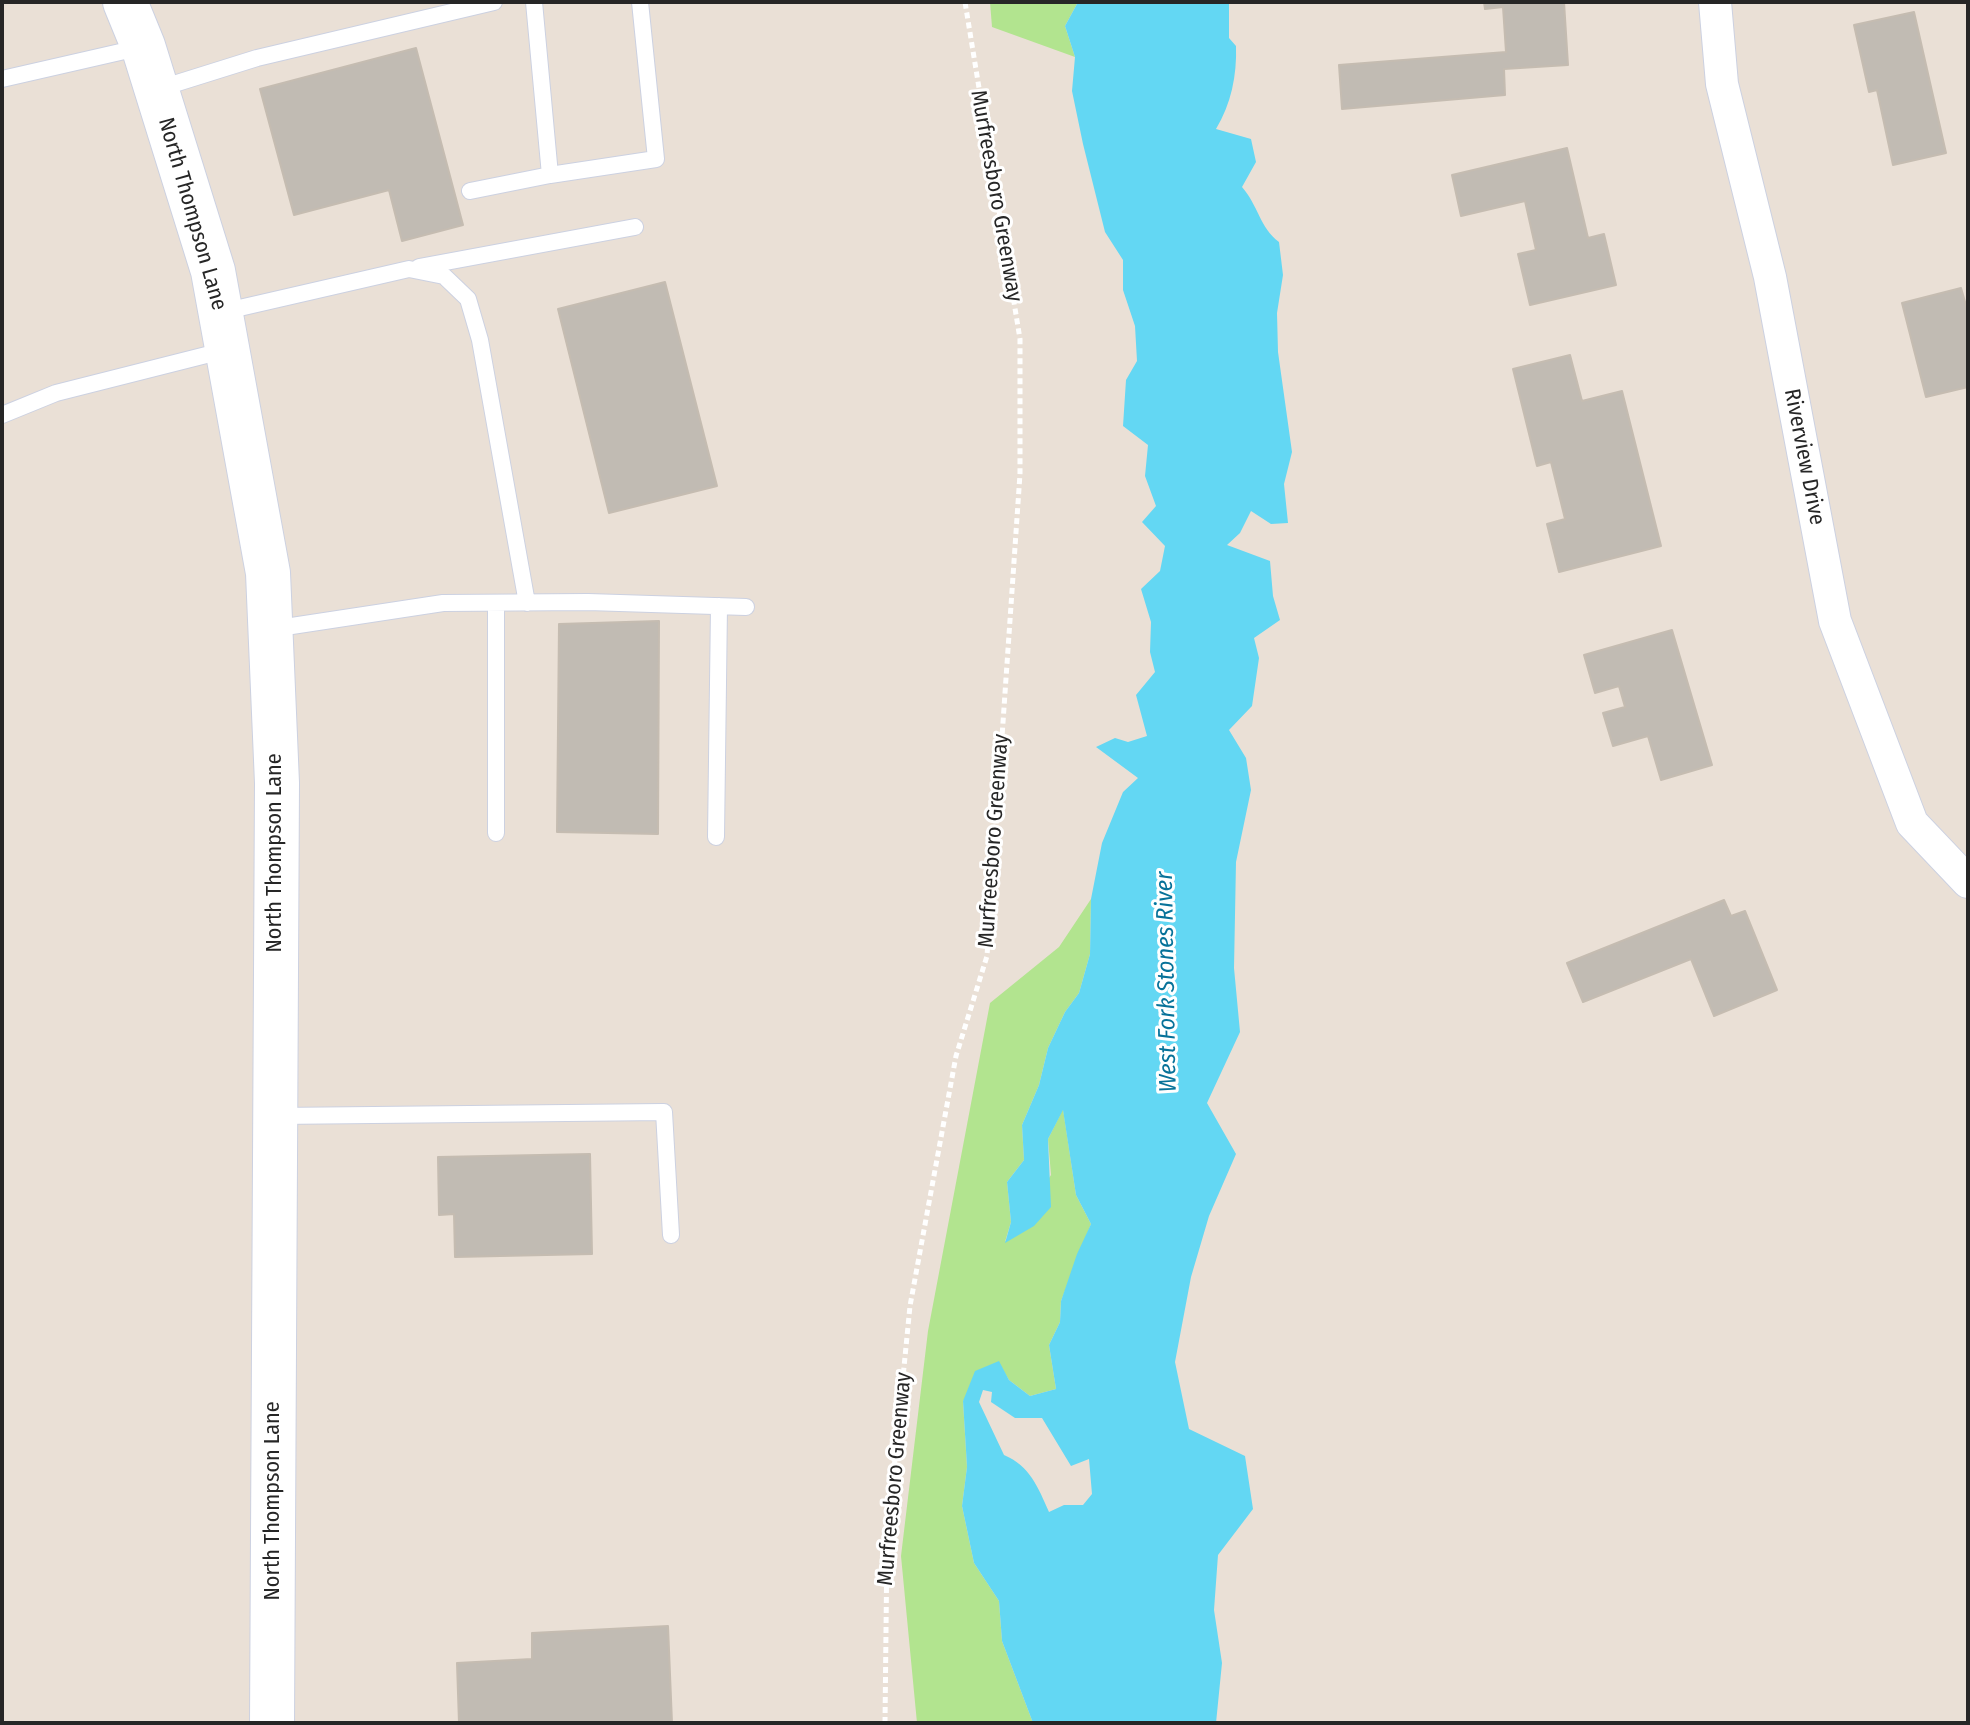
<!DOCTYPE html>
<html>
<head>
<meta charset="utf-8">
<style>
  body { margin:0 }
  #map { position:relative; width:1970px; height:1725px; overflow:hidden; background:#eae0d6; font-family:"Fira Sans Condensed",sans-serif }
  canvas { display:block }
  .frame { position:absolute; inset:0; border:4px solid #262626; pointer-events:none }
</style>
</head>
<body>
<div id="map">
<canvas width="1970" height="1725"></canvas>
<div class="frame"></div>
</div>
<script>
const c = document.querySelector('canvas').getContext('2d');
c.lineJoin = 'round';
function fill(path, color) { c.fillStyle = color; c.fill(path, 'evenodd'); }
function stroke(path, color, width, dash) { c.strokeStyle = color; c.lineWidth = width; c.lineCap = dash ? 'butt' : 'round'; c.setLineDash(dash || []); c.stroke(path); }
function write(font, color, halo, rows, align = 'center') {
  c.font = font + ' "Fira Sans Condensed",sans-serif'; c.lineWidth = 6; c.setLineDash([]); c.textBaseline = 'middle'; c.strokeStyle = halo; c.fillStyle = color; for (const [text, x, y, turn = 0] of rows) {
    c.save(); c.translate(x, y); c.rotate((+turn || 0) * Math.PI / 180); c.textAlign = isNaN(turn) ? turn : align; if (halo) c.strokeText(text, 0, 0); c.fillText(text, 0, 0); c.restore();
  }
}
fill(new Path2D(`
  M990 2H1078L1065 26 1075 57 992 27Z
  M1091 899 1090 954 1079 993 1065 1012 1048 1048 1039 1085 1022 1125 1024 1160 1007 1182 1011 1222 1005 1242 1051 1175 1048 1139 1063 1109 1076 1195 1091 1224 1061 1301 1060 1322 1049 1345 1056 1389 1030 1396 1009 1380 998 1362 963 1401 967 1467 962 1506 974 1563 999 1601 1002 1641 1033 1723H917L901 1556 928 1331 990 1003 1059 947Z`), '#b2e48f');
fill(new Path2D(`
  M1078 2H1229V38L1236 46C1237 76 1231 104 1216 129L1251 139 1256 162 1242 187C1258 205 1260 228 1279 242L1283 275 1277 313 1278 352 1292 452 1284 484 1288 523 1271 524 1251 511 1240 533 1227 545 1270 561 1273 596 1280 620 1254 638 1259 658 1252 706 1229 730 1246 758 1251 790 1236 862 1234 968 1240 1032 1207 1103 1236 1154 1209 1216 1191 1277 1175 1362 1189 1429 1245 1456 1253 1509 1218 1555 1214 1610 1222 1663 1216 1723H1033L1002 1641 999 1601 974 1563 962 1506 967 1467 963 1401 975 1371 999 1361 1009 1380 1030 1396 1056 1389 1049 1345 1060 1322 1061 1301 1077 1254 1091 1224 1076 1195 1063 1110 1048 1139 1051 1207 1034 1226 1005 1243 1011 1222 1007 1182 1024 1160 1022 1125 1039 1085 1048 1048 1065 1012 1079 993 1090 954 1091 899 1102 843 1123 792 1138 778 1096 747 1115 738 1128 742 1147 736 1136 695 1155 672 1150 652 1151 622 1141 589 1160 571 1165 546 1142 522 1156 506 1145 476 1148 445 1123 426 1126 380 1137 361 1135 326 1123 290V260L1105 232 1083 144 1072 91 1075 57 1065 26ZM983 1390 992 1392 991 1402 1015 1418H1042L1071 1466 1089 1459 1092 1494 1083 1505H1064L1049 1512C1038 1487 1030 1466 1004 1455L979 1402Z`), '#63d7f3');
const building = new Path2D(`
  M1484 2H1564L1568 65 1504 69 1505 95 1342 109 1339 65 1506 52 1503 7 1485 9Z
  M1914 12 1946 153 1893 165 1877 90 1869 92 1854 25Z
  M416 48 463 225 402 241 389 190 294 215 260 89Z
  M1567 148 1588 238 1604 234 1616 285 1530 305 1518 254 1536 250 1525 201 1461 216 1452 175Z
  M665 282 717 486 609 513 558 309Z
  M1961 288 1968 312V387L1926 397 1902 303Z
  M1570 355 1582 401 1622 391 1661 546 1559 572 1547 524 1565 519 1551 462 1537 466 1513 369Z
  M659 621 658 834 557 832 559 624Z
  M1672 630 1712 765 1661 780 1648 736 1613 746 1603 713 1625 707 1619 686 1595 693 1584 655Z
  M1724 900 1731 916 1745 911 1777 990 1714 1016 1691 959 1583 1002 1567 963Z
  M590 1154 592 1254 455 1257 454 1214 439 1215 438 1157Z
  M668 1626 672 1723H459L457 1663 532 1659V1633Z`);
fill(building, '#c1bbb3');
stroke(building, '#c5bcb1', 2);
const service = new Path2D(`
  M534 2 550 175 656 159 640 2
  M2 79 142 47
  M158 89 257 58 494 2
  M470 191 550 175
  M419 267 635 227
  M222 312 409 269 444 276 468 299 480 340 527 603
  M2 415 56 393 226 350
  M272 629 443 603 588 602 746 607
  M496 833V603
  M716 837 719 606
  M276 1116 664 1112 671 1235`);
const minor = new Path2D(`
  M1715 2 1722 84 1770 277 1835 621 1912 823 1968 882`);
const secondary = new Path2D(`
  M125 2 143 46 213 271 268 573 277 783 272 1723`);
stroke(service, '#ccd1e1', 18);
stroke(minor, '#ccd1e1', 34);
stroke(secondary, '#ccd1e1', 46);
stroke(new Path2D(`
  M885 1723 887 1540 910 1306 956 1056 987 956 1020 474V339L965 2`), '#fff', 5, [6, 4]);
stroke(service, '#fff', 16);
stroke(minor, '#fff', 32);
stroke(secondary, '#fff', 44);
write('22px', '#262626', '#fff', [
  ["Murfreesboro Greenway",996,196,80],
  ["North Thompson Lane",192,214,74],
  ["Riverview Drive",1804,457,79],
  ["Murfreesboro Greenway",994,841,-86],
  ["North Thompson Lane",275,853,-90],
  ["Murfreesboro Greenway",895,1479,-85],
  ["North Thompson Lane",273,1501,-90]
]);
write('italic 24px', '#077299', '#fff', [
  ["West Fork Stones River",1167,982,-91]
]);
</script>
</body>
</html>
